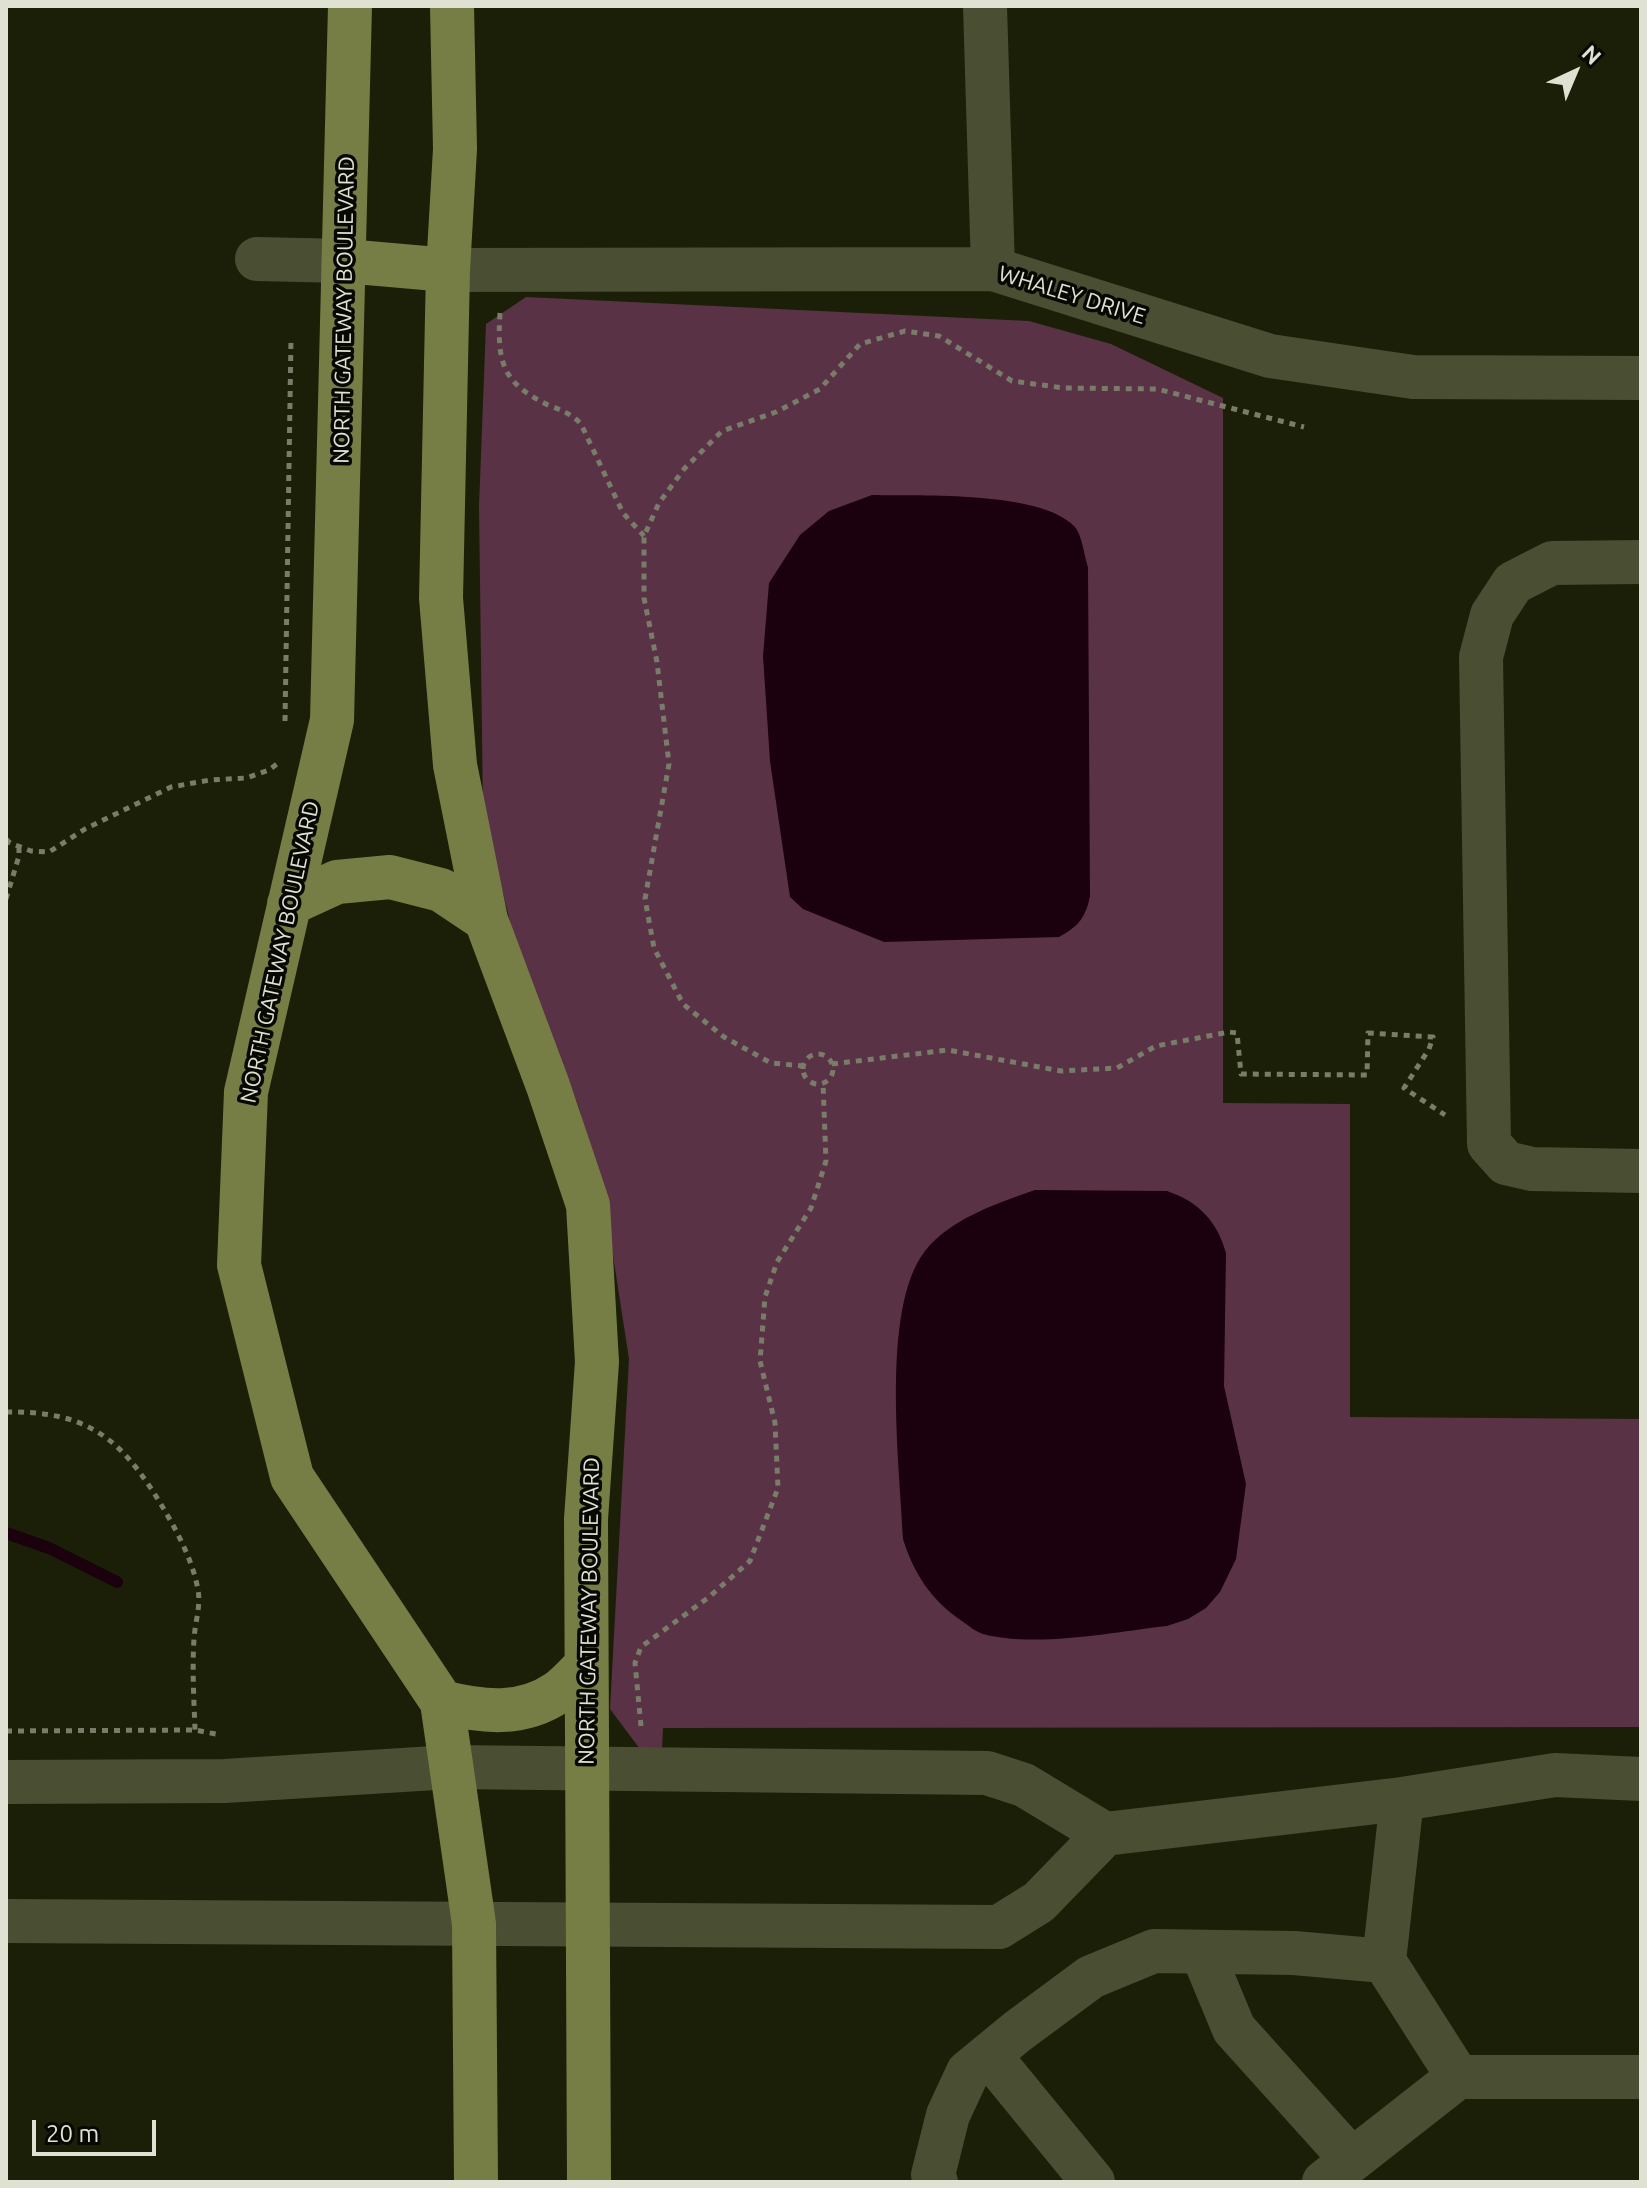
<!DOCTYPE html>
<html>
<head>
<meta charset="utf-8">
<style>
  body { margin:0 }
  #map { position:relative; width:1647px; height:2188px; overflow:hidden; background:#1c1f07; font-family:Ubuntu,sans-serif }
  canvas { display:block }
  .frame { position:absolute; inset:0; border:8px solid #dfe1d3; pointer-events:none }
  .north { position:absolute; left:1535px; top:32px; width:80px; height:80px; -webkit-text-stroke:6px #070802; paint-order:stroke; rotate:44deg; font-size:22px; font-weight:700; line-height:32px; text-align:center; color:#dfe1d3 }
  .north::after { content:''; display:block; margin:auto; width:28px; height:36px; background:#dfe1d3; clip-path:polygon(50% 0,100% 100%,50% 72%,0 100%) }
  .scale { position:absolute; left:32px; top:2120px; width:124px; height:36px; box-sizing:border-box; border:4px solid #dfe1d3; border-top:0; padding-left:10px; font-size:24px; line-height:28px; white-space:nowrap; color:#dfe1d3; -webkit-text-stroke:6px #070802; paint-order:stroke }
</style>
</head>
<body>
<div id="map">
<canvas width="1647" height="2188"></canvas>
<div class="frame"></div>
<div class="north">N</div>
<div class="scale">20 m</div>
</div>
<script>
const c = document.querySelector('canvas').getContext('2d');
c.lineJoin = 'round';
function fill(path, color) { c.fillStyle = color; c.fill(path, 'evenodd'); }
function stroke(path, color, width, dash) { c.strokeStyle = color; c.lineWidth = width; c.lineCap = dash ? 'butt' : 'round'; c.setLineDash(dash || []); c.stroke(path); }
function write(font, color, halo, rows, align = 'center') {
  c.font = font + ' Ubuntu,sans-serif'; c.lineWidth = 7; c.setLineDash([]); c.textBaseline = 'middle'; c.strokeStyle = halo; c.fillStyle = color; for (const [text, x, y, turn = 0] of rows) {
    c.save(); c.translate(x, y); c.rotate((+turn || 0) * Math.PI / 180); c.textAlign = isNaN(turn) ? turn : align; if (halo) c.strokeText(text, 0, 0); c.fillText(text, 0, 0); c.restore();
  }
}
fill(new Path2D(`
  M526 297 1029 321 1111 344 1223 398V1103L1350 1104V1417L1641 1419V1727L663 1728 662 1750 640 1749 610 1709 629 1359 610 1236 579 1108 514 938 483 811 479 506 486 324Z`), '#593246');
fill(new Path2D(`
  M872 495C921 496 1040 491 1074 526 1082 534 1084 555 1088 567L1090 896C1086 917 1078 927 1059 937L884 942 803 909 790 897 770 761 763 656 769 583 800 535 829 511Z
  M1035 1190 1167 1191C1199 1202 1217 1221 1226 1253L1224 1386 1246 1484 1236 1559 1220 1592 1206 1608 1188 1619 1167 1626C1113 1632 1036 1648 983 1634 976 1632 969 1626 962 1621 931 1600 914 1574 903 1539 900 1466 880 1309 925 1251 950 1219 998 1203 1035 1190Z`), '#1b000d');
stroke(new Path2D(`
  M6 1533 49 1548 117 1582`), '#1b000d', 12);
stroke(new Path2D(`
  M500 313C497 362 502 383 548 405 561 410 572 414 581 424L623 513 644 536
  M285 721 291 338
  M6 839 10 843 31 851 49 852 85 829 171 787 210 780 246 778 269 770 277 764
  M6 899 19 856V847
  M803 1069a15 15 0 1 1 30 0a15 15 0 1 1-30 0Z
  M832 1064 948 1050 1061 1071 1117 1068 1156 1046 1229 1032 1237 1033 1241 1074 1367 1075 1368 1033 1433 1037 1429 1049 1404 1088 1445 1115
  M804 1066 771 1063 724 1037 683 1004 654 948 645 899 669 764 657 662 644 598V536L659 503 684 469 722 431 776 412 820 389 860 344 905 331 939 336 1012 381 1064 388 1157 389 1304 427
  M6 1412C88 1411 121 1438 162 1506 177 1531 193 1561 198 1590 201 1606 195 1622 194 1639 192 1669 194 1700 195 1730
  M641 1726 635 1663 641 1647 709 1597 750 1561 778 1488 775 1423 760 1361 765 1297 777 1262 811 1208 826 1161 823 1083
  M6 1731 195 1730 221 1735`), '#797c68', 5, [6, 6]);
stroke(new Path2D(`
  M985 6 993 269
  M257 259 345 261
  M448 270 993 269 1270 356 1413 377 1641 378
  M1641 562 1552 563 1513 583 1492 615 1481 657 1489 1144 1506 1163 1532 1169 1641 1171
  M6 1782 225 1781 451 1767 987 1773 1024 1785 1105 1834 1402 1799 1555 1775 1641 1779
  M6 1921 999 1927 1039 1902 1105 1834
  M1202 1952 1234 2029 1352 2160
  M989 2055 1093 2182
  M1458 2077H1641
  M936 2182 933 2175 948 2115 968 2072 1018 2031 1091 1977 1154 1951 1294 1953 1384 1961
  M1324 2182 1458 2077 1384 1961 1402 1799`), '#4a4e33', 44);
stroke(new Path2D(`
  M350 6 332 720 246 1092 239 1265 292 1477 442 1702 474 1924 476 2182
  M452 6 455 149 448 270 441 598 455 765 486 920 548 1086 588 1205 597 1362 586 1519 589 2182
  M345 261 448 270
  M289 904 337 882 390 877 441 890 486 920
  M442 1702C482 1712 522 1717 558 1692 568 1685 577 1674 586 1666`), '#777e45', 44);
write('22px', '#dfe1d3', '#070802', [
  ["WHALEY DRIVE",1072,295,17],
  ["NORTH GATEWAY BOULEVARD",344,310,-89],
  ["NORTH GATEWAY BOULEVARD",280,952,-78],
  ["NORTH GATEWAY BOULEVARD",589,1611,-89]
]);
</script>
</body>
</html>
